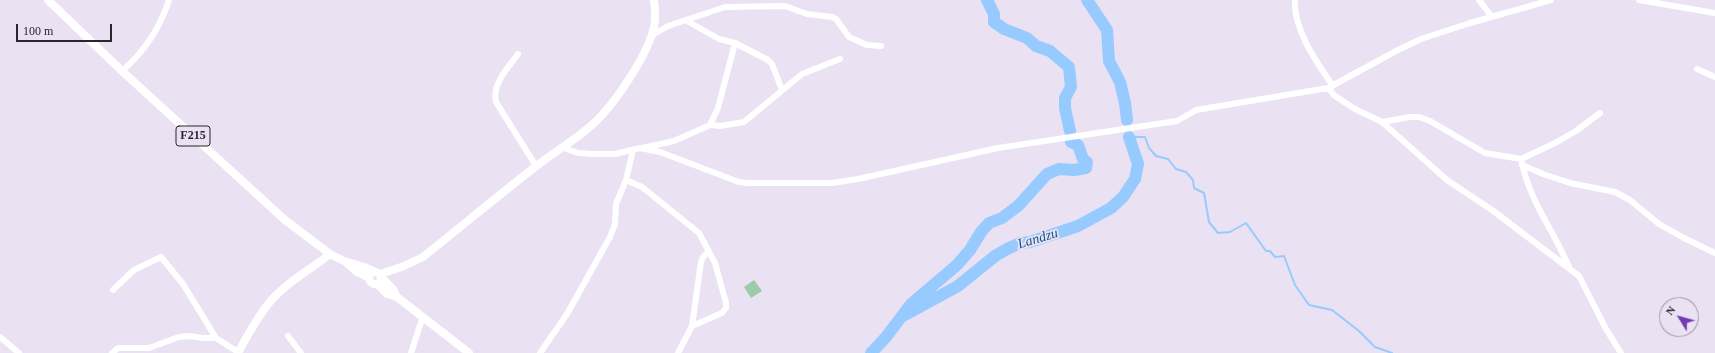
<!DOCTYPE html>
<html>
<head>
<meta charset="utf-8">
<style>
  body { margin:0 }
  #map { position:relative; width:1715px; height:353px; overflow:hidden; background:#eae1f3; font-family:Georgia,serif }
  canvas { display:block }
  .north { position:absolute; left:1659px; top:297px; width:40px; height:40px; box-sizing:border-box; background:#eae1f3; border:1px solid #9d96a3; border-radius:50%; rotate:307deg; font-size:11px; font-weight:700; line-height:16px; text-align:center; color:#29262c }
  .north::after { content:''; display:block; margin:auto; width:14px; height:18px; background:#703bb2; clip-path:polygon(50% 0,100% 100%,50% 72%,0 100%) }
  .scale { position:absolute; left:16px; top:24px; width:96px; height:18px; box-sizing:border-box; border:2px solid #29262c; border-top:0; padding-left:5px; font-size:12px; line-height:14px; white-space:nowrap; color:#29262c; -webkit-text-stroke:3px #eae1f3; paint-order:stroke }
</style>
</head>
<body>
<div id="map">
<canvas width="1715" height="353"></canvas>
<div class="north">N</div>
<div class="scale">100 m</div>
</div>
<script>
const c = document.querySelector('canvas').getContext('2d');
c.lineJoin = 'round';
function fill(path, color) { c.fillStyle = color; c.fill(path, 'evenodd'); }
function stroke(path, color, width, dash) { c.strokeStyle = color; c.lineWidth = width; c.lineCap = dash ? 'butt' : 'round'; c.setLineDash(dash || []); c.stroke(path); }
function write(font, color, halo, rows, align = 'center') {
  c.font = font + ' Georgia,serif'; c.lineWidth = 3.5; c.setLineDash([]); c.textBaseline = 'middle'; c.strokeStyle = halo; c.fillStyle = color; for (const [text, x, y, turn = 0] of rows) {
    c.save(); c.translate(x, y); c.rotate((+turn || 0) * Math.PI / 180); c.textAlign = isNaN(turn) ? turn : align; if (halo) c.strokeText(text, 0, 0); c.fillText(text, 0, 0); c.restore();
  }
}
fill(new Path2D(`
  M754 280 762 291 751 298 744 287Z`), '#9bcba8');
stroke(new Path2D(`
  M1129 137H1145L1149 148 1156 156 1168 159 1176 169 1186 172 1193 180 1194 188 1204 193 1209 222 1218 233 1230 232 1246 223 1266 251H1270L1275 257 1284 256 1295 285 1309 305 1332 310 1359 331 1375 347 1392 353`), '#97caff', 2);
stroke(new Path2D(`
  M987 0 994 14V22L1004 29 1027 38 1036 46 1050 51 1069 67 1071 87 1065 98V108L1070 131
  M1087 0 1107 30 1109 61 1120 82 1125 103 1127 120
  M903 316 958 286 995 256 1007 249 1020 243 1030 242 1078 226 1111 208 1123 197 1135 179 1138 164 1129 137
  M871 353 886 337 911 304 957 265 970 250 981 232 989 223 1002 218 1018 206 1047 174 1059 169 1074 170 1086 168 1087 162 1083 159 1078 145 1071 142`), '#97caff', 12);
stroke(new Path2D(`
  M1295 0C1293 29 1317 63 1333 86
  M1479 0 1492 17
  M1639 0 1715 13
  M687 21 719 39 735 43 768 60 772 64 782 90
  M651 36 668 26 725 7 785 6 807 14 832 17 836 19 849 37 867 45 881 46
  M518 54C508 68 492 83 496 102L536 166
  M1697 69 1715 77
  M122 71C144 52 160 28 169 0
  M1328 88 1335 96 1355 109 1382 122 1447 180 1492 210 1579 276 1606 329 1621 353
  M1382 122 1410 117H1419L1430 121 1485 153 1521 159 1555 143 1576 131 1600 113
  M710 125 718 108 735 43
  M561 147 578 153 592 154H615L640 148 660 152 739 182 748 183H832L858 179 998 148 1177 121 1196 110 1328 88 1398 50 1421 39 1470 23 1551 0
  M642 148 674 141 710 125 720 126 744 122 802 74 840 59
  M633 150 626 180 642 187 699 233 715 263 726 303V308L722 313 692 326
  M1522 163C1530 202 1554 231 1569 267
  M1522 165 1543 174 1570 183 1615 192 1630 200 1659 224 1684 238 1715 253
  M113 290 134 270 161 257 183 284 216 338
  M288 336 301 353
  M0 337 19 353
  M112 353 118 348H149L179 337 190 336 203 338H216L238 352
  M411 353 423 316
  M540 353 567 314 610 237 615 224 616 204 626 180
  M678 353 692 326 701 262 703 257 708 252`), '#fff', 6);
stroke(new Path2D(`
  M48 0 122 71 285 220 330 254 346 262 357 272 369 278
  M348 262 364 267 373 271
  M369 278a6 6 0 1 1 12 0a6 6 0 1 1-12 0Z
  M381 274 404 266 423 257C462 226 500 194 539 164 556 151 578 138 593 124 614 105 648 55 654 27 656 19 655 8 654 0
  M382 278 393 289 397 297 469 353
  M377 284 387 294 397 297
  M238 353C247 336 257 318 269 303 285 283 310 270 330 254`), '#fff', 8);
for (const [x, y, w] of [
  [193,136,34]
]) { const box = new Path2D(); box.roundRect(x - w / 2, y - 10, w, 20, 3); c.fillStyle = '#eae1f3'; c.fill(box); stroke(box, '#29262c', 1); }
write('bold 12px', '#29262c', null, [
  ["F215",193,136]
]);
write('italic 14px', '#0c548e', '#eae1f3', [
  ["Landzu",1038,239,-17]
]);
</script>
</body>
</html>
